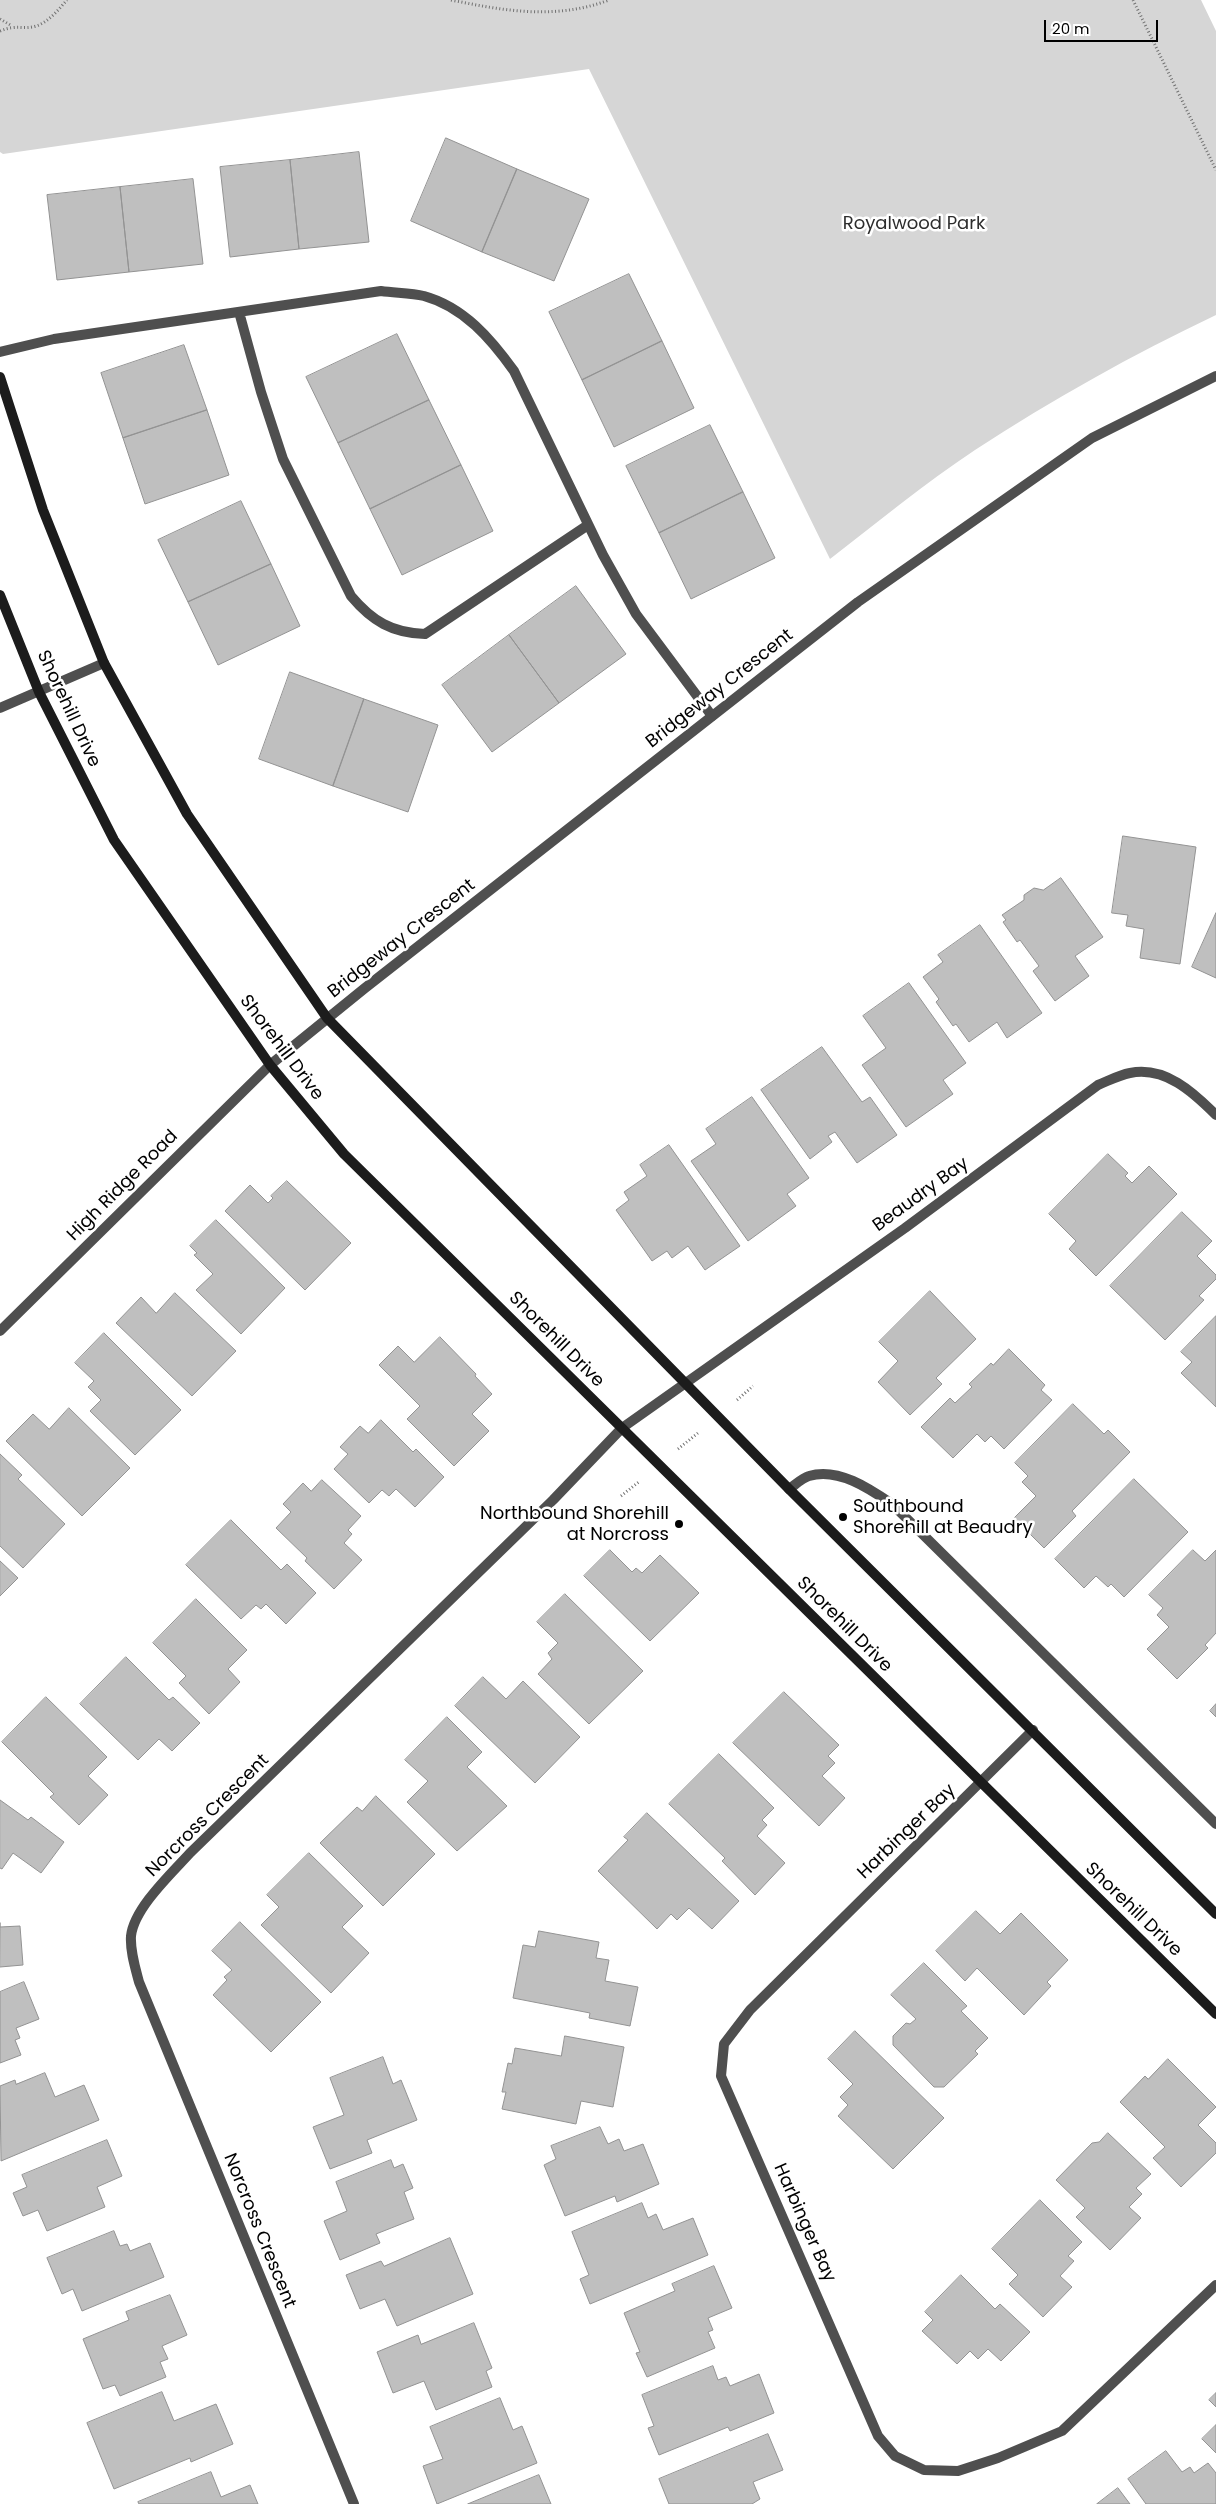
<!DOCTYPE html>
<html>
<head>
<meta charset="utf-8">
<style>
  body { margin:0 }
  #map { position:relative; width:1216px; height:2504px; overflow:hidden; background:#fff; font-family:Poppins,sans-serif }
  canvas { display:block }
  .scale { position:absolute; left:1044px; top:20px; width:114px; height:22px; box-sizing:border-box; border:2px solid #000; border-top:0; padding-left:6px; font-size:15px; line-height:18px; white-space:nowrap; color:#000; -webkit-text-stroke:4px #fff; paint-order:stroke }
</style>
</head>
<body>
<div id="map">
<canvas width="1216" height="2504"></canvas>
<div class="scale">20 m</div>
</div>
<script>
const c = document.querySelector('canvas').getContext('2d');
c.lineJoin = 'round';
function fill(path, color) { c.fillStyle = color; c.fill(path, 'evenodd'); }
function stroke(path, color, width, dash) { c.strokeStyle = color; c.lineWidth = width; c.lineCap = dash ? 'butt' : 'round'; c.setLineDash(dash || []); c.stroke(path); }
function write(font, color, halo, rows, align = 'center') {
  c.font = font + ' Poppins,sans-serif'; c.lineWidth = 5; c.setLineDash([]); c.textBaseline = 'middle'; c.strokeStyle = halo; c.fillStyle = color; for (const [text, x, y, turn = 0] of rows) {
    c.save(); c.translate(x, y); c.rotate((+turn || 0) * Math.PI / 180); c.textAlign = isNaN(turn) ? turn : align; if (halo) c.strokeText(text, 0, 0); c.fillText(text, 0, 0); c.restore();
  }
}
fill(new Path2D(`
  M0 0H1201L1216 31V315C1132 355 1053 399 975 450 925 483 878 522 830 559L589 69 3 154 0 152Z`), '#d6d6d6');
const building = new Path2D(`
  M446 138 517 169 482 252 411 221Z
  M359 152 369 242 299 249 290 160Z
  M290 160 299 249 230 257 220 167Z
  M517 169 589 199 554 281 482 252Z
  M193 179 203 264 129 272 120 187Z
  M120 187 129 272 57 280 47 195Z
  M629 274 662 341 582 380 549 312Z
  M397 334 429 400 338 443 306 377Z
  M662 341 694 408 614 447 582 380Z
  M184 345 207 410 123 438 101 373Z
  M429 400 461 465 370 509 338 443Z
  M207 410 229 475 145 504 123 438Z
  M710 425 743 492 659 533 626 466Z
  M461 465 493 531 402 575 370 509Z
  M743 492 775 558 691 599 659 533Z
  M241 501 271 564 188 602 158 540Z
  M271 564 300 626 218 665 188 602Z
  M576 586 626 654 559 703 509 635Z
  M509 635 559 703 492 752 442 685Z
  M290 672 364 699 333 786 259 759Z
  M364 699 438 725 408 812 333 786Z
  M1123 836 1196 847 1180 964 1140 958 1144 929 1126 926 1128 915 1112 913Z
  M1061 878 1103 937 1075 956 1089 976 1055 1001 1033 971 1039 966 1020 940 1017 942 1003 922 1006 920 1002 915 1024 900V895L1034 888 1043 890Z
  M1216 913V978L1192 967Z
  M980 925 1042 1013 1007 1038 997 1022 969 1042 956 1024 953 1026 936 1002 939 999 923 977 943 962 938 955Z
  M909 983 966 1063 943 1080 953 1094 906 1127 862 1065 886 1048 863 1016Z
  M822 1047 862 1102 870 1097 897 1135 857 1163 835 1132 828 1136 832 1142 810 1159 761 1090Z
  M752 1097 809 1178 787 1194 796 1206 748 1241 691 1161 716 1144 706 1129Z
  M669 1145 740 1246 705 1270 688 1246 672 1258 667 1251 652 1261 616 1210 629 1200 624 1192 647 1176 640 1165Z
  M1108 1154 1128 1173 1125 1176 1132 1183 1149 1166 1177 1194 1096 1276 1069 1249 1076 1241 1049 1214Z
  M287 1181 351 1243 305 1290 225 1211 250 1185 268 1203 273 1198 271 1196Z
  M1182 1212 1212 1241 1197 1256 1216 1275V1279L1199 1296 1204 1300 1165 1340 1110 1286Z
  M216 1220 285 1288 241 1334 196 1290 213 1274 194 1255 197 1253 190 1246Z
  M930 1291 976 1339 936 1378 942 1384 910 1415 878 1382 898 1361 879 1342Z
  M175 1293 236 1351 192 1396 116 1323 141 1297 156 1313Z
  M1216 1316V1407L1181 1373 1192 1362 1181 1352Z
  M104 1333 181 1410 135 1455 90 1411 101 1400 88 1387 94 1381 75 1363Z
  M440 1337 476 1374 475 1376 492 1394 472 1414 489 1431 454 1466 407 1419 420 1406 379 1365 398 1346 414 1362Z
  M1009 1349 1045 1385 1041 1390 1052 1400 1004 1449 991 1436 985 1442 977 1434 953 1458 921 1427 950 1398 955 1403 972 1387 969 1384 991 1363 993 1365Z
  M1073 1404 1104 1434 1108 1430 1130 1452 1072 1511 1076 1516 1044 1548 1014 1518 1036 1496 1022 1482 1028 1476 1015 1463Z
  M69 1408 130 1468 82 1516 6 1441 33 1414 49 1429Z
  M381 1420 413 1452 416 1449 444 1477 415 1507 396 1489 389 1496 382 1490 369 1503 334 1469 348 1454 340 1447 360 1426 368 1433Z
  M0 1454 22 1475 18 1479 65 1524 23 1568 0 1546Z
  M1134 1479 1188 1532 1124 1597 1111 1584 1108 1587 1096 1576 1084 1588 1055 1559Z
  M322 1480 361 1516 348 1530 352 1534 344 1543 362 1560 334 1589 305 1561 307 1558 276 1528 291 1512 283 1504 303 1483 311 1491Z
  M231 1520 281 1570 287 1564 316 1593 286 1624 266 1604 261 1609 256 1605 241 1619 186 1565Z
  M610 1550 632 1572 636 1568 642 1573 660 1555 699 1593 650 1641 584 1576Z
  M1193 1550 1205 1561 1216 1550V1633L1205 1645 1208 1648 1177 1679 1147 1649 1169 1627 1157 1615 1163 1608 1149 1595Z
  M0 1561 18 1578 0 1596Z
  M565 1594 643 1671 589 1724 538 1674 552 1659 548 1653 558 1643 537 1622Z
  M196 1599 247 1650 228 1669 240 1682 209 1714 179 1683 186 1676 153 1643Z
  M126 1657 169 1700 173 1697 200 1723 172 1751 159 1739 138 1760 80 1704Z
  M483 1677 506 1699 523 1681 580 1737 535 1783 455 1706Z
  M784 1692 839 1745 828 1756 835 1763 822 1776 845 1798 819 1826 733 1743Z
  M46 1697 107 1757 88 1776 108 1795 79 1825 50 1797 54 1794 2 1742Z
  M1216 1704V1717L1210 1711Z
  M447 1717 482 1752 467 1767 507 1806 457 1851 407 1802 428 1781 405 1760Z
  M719 1754 774 1808 762 1820 767 1825 757 1836 785 1863 755 1895 722 1861 725 1858 669 1804Z
  M376 1796 435 1854 383 1906 320 1843 357 1807 362 1811Z
  M0 1800 28 1820 31 1817 64 1842 41 1873 13 1853 2 1869 0 1868Z
  M647 1813 739 1901 712 1929 689 1908 677 1920 671 1914 657 1929 598 1871 628 1840 624 1837Z
  M309 1853 363 1906 342 1927 369 1953 331 1993 261 1925 279 1907 267 1895Z
  M976 1911 1000 1934 1021 1913 1068 1960 1047 1982 1051 1986 1024 2015 977 1968 965 1981 936 1951Z
  M240 1922 321 2002 271 2052 213 1995 227 1980 224 1977 232 1970 212 1951Z
  M0 1923V1927L20 1926 23 1965 0 1967Z
  M539 1931 599 1942 596 1958 609 1960 605 1981 638 1987 630 2026 589 2018 590 2013 513 1998 523 1945 535 1947Z
  M924 1963 967 2006 961 2011 988 2038 975 2051 978 2054 944 2087H934L893 2045V2036L906 2023 910 2024 916 2019 891 1995Z
  M24 1982 39 2019 16 2028 20 2038 15 2040 21 2055 0 2063V1992Z
  M855 2031 944 2118 893 2169 838 2116 848 2105 840 2097 853 2084 828 2059Z
  M565 2036 624 2047 613 2107 581 2101 576 2124 502 2109 506 2092H502L508 2063 512 2064 515 2048 561 2056Z
  M383 2057 393 2084 401 2080 417 2120 367 2140 372 2153 330 2169 313 2127 344 2115 330 2078Z
  M1168 2059 1216 2107 1198 2125 1216 2143V2153L1181 2187 1153 2158 1165 2147 1120 2102 1145 2076 1148 2079Z
  M45 2073 55 2097 84 2085 99 2120 1 2161 0 2086 15 2080 16 2084Z
  M600 2127 608 2144 619 2139 624 2151 643 2144 659 2184 617 2202 615 2196 565 2216 544 2165 556 2159 551 2146Z
  M1108 2133 1151 2174 1136 2188 1142 2194 1129 2207 1141 2218 1110 2250 1076 2217 1085 2208 1056 2180 1092 2143 1099 2142Z
  M107 2140 122 2176 97 2187 105 2207 47 2231 38 2210 23 2216 13 2193 27 2187 22 2175Z
  M391 2160 394 2168 403 2164 413 2188 404 2192 414 2219 376 2234 380 2243 340 2260 324 2221 347 2211 336 2182Z
  M1040 2200 1082 2242 1068 2256 1074 2261 1060 2276 1072 2287 1043 2317 1009 2284 1018 2275 992 2249Z
  M642 2203 648 2218 656 2214 663 2230 693 2218 708 2255 590 2304 580 2279 589 2275 572 2232Z
  M114 2231 120 2246 127 2244 130 2251 150 2243 164 2277 82 2311 73 2289 62 2294 47 2258Z
  M450 2238 473 2294 397 2326 385 2299 360 2309 346 2275 381 2261 384 2266Z
  M714 2266 732 2308 708 2318 713 2330 708 2332 715 2348 647 2377 636 2353 640 2352 624 2313 675 2291 672 2284Z
  M961 2275 995 2309 1000 2304 1030 2332 1001 2361 988 2349 978 2359 970 2351 957 2364 922 2331 933 2320 925 2312Z
  M170 2295 187 2335 162 2346 168 2359 160 2362 166 2377 120 2396 115 2385 103 2389 83 2339 129 2320 126 2312Z
  M474 2323 492 2368 486 2371 492 2387 436 2410 424 2381 393 2393 377 2352 418 2335 421 2344Z
  M713 2366 718 2380 726 2377 730 2386 759 2374 774 2413 730 2431 728 2427 659 2455 648 2428 654 2426 642 2395Z
  M162 2392 174 2421 216 2404 233 2444 191 2462 190 2458 114 2489 87 2423Z
  M1216 2393V2407L1209 2400Z
  M500 2398 513 2430 522 2426 537 2463 437 2504 423 2466 443 2459 430 2427Z
  M1216 2425V2453L1202 2439Z
  M768 2434 783 2470 753 2482 760 2499 752 2504H669L659 2479Z
  M1166 2451 1182 2472 1190 2467 1194 2473 1208 2463 1216 2473V2504H1146L1128 2479Z
  M211 2472 221 2497 250 2485 258 2504H139L138 2502Z
  M539 2475 551 2504H468Z
  M1118 2488 1130 2504H1097Z`);
fill(building, '#bfbfbf');
stroke(building, '#939393', 1);
stroke(new Path2D(`
  M451 0C505 11 556 20 609 0
  M1133 0 1216 170
  M0 19 12 26
  M0 31C17 24 23 30 36 26 49 22 59 9 67 0
  M737 1400 753 1386
  M678 1449 698 1433
  M621 1496 640 1481`), '#717171', 3, [1, 2.5]);
stroke(new Path2D(`
  M239 312 261 392 283 459 351 596C372 621 392 633 425 634L588 525
  M0 352 54 339 381 291C395 293 411 293 424 296 464 307 491 339 514 371L603 555 636 614 712 716`), '#4f4f4f', 10);
stroke(new Path2D(`
  M0 708 104 663
  M0 1331 270 1065 365 988 858 602 1092 438 1216 376
  M789 1489C795 1485 802 1478 809 1476 838 1467 870 1489 892 1504L1216 1824
  M1033 1730 750 2010 724 2044 721 2076 878 2436 895 2456 924 2470 958 2471 998 2458 1062 2431 1216 2285
  M354 2504 139 1982C135 1967 130 1951 131 1936 134 1908 172 1873 190 1853L553 1500 622 1428 905 1228 1098 1085C1108 1081 1119 1075 1130 1073 1165 1066 1193 1092 1216 1115`), '#4f4f4f', 10);
stroke(new Path2D(`
  M0 377 43 510 104 663 187 814 327 1018 789 1489 1216 1914
  M0 595 39 692 114 840 270 1065 344 1154 1216 2014`), '#1c1c1c', 10);
for (const [x, y, r, color] of [
  [843,1517,5,"#000"],
  [679,1524,5,"#000"]
]) { const dot = new Path2D(); dot.arc(x, y, r, 0, 2 * Math.PI); c.fillStyle = color; c.fill(dot); stroke(dot, '#fff', 2); }
write('18px', '#2d2d2d', '#fff', [
  ["Royalwood Park",914,224]
]);
write('18px', '#000', '#fff', [
  ["Bridgeway Crescent",720,689,-38],
  ["Shorehill Drive",68,709,65],
  ["Bridgeway Crescent",402,939,-38],
  ["Shorehill Drive",281,1048,53],
  ["High Ridge Road",123,1186,-45],
  ["Beaudry Bay",921,1195,-36],
  ["Shorehill Drive",556,1340,45],
  ["Shorehill Drive",844,1625,45],
  ["Norcross Crescent",208,1816,-45],
  ["Harbinger Bay",907,1832,-44],
  ["Shorehill Drive",1133,1910,44],
  ["Harbinger Bay",804,2223,66],
  ["Norcross Crescent",259,2231,68]
]);
write('18px', '#000', '#fff', [
  ["Southbound",853,1507],
  ["Shorehill at Beaudry",853,1528],
  ["Northbound Shorehill",669,1514,"right"],
  ["at Norcross",669,1535,"right"]
], 'left');
</script>
</body>
</html>
